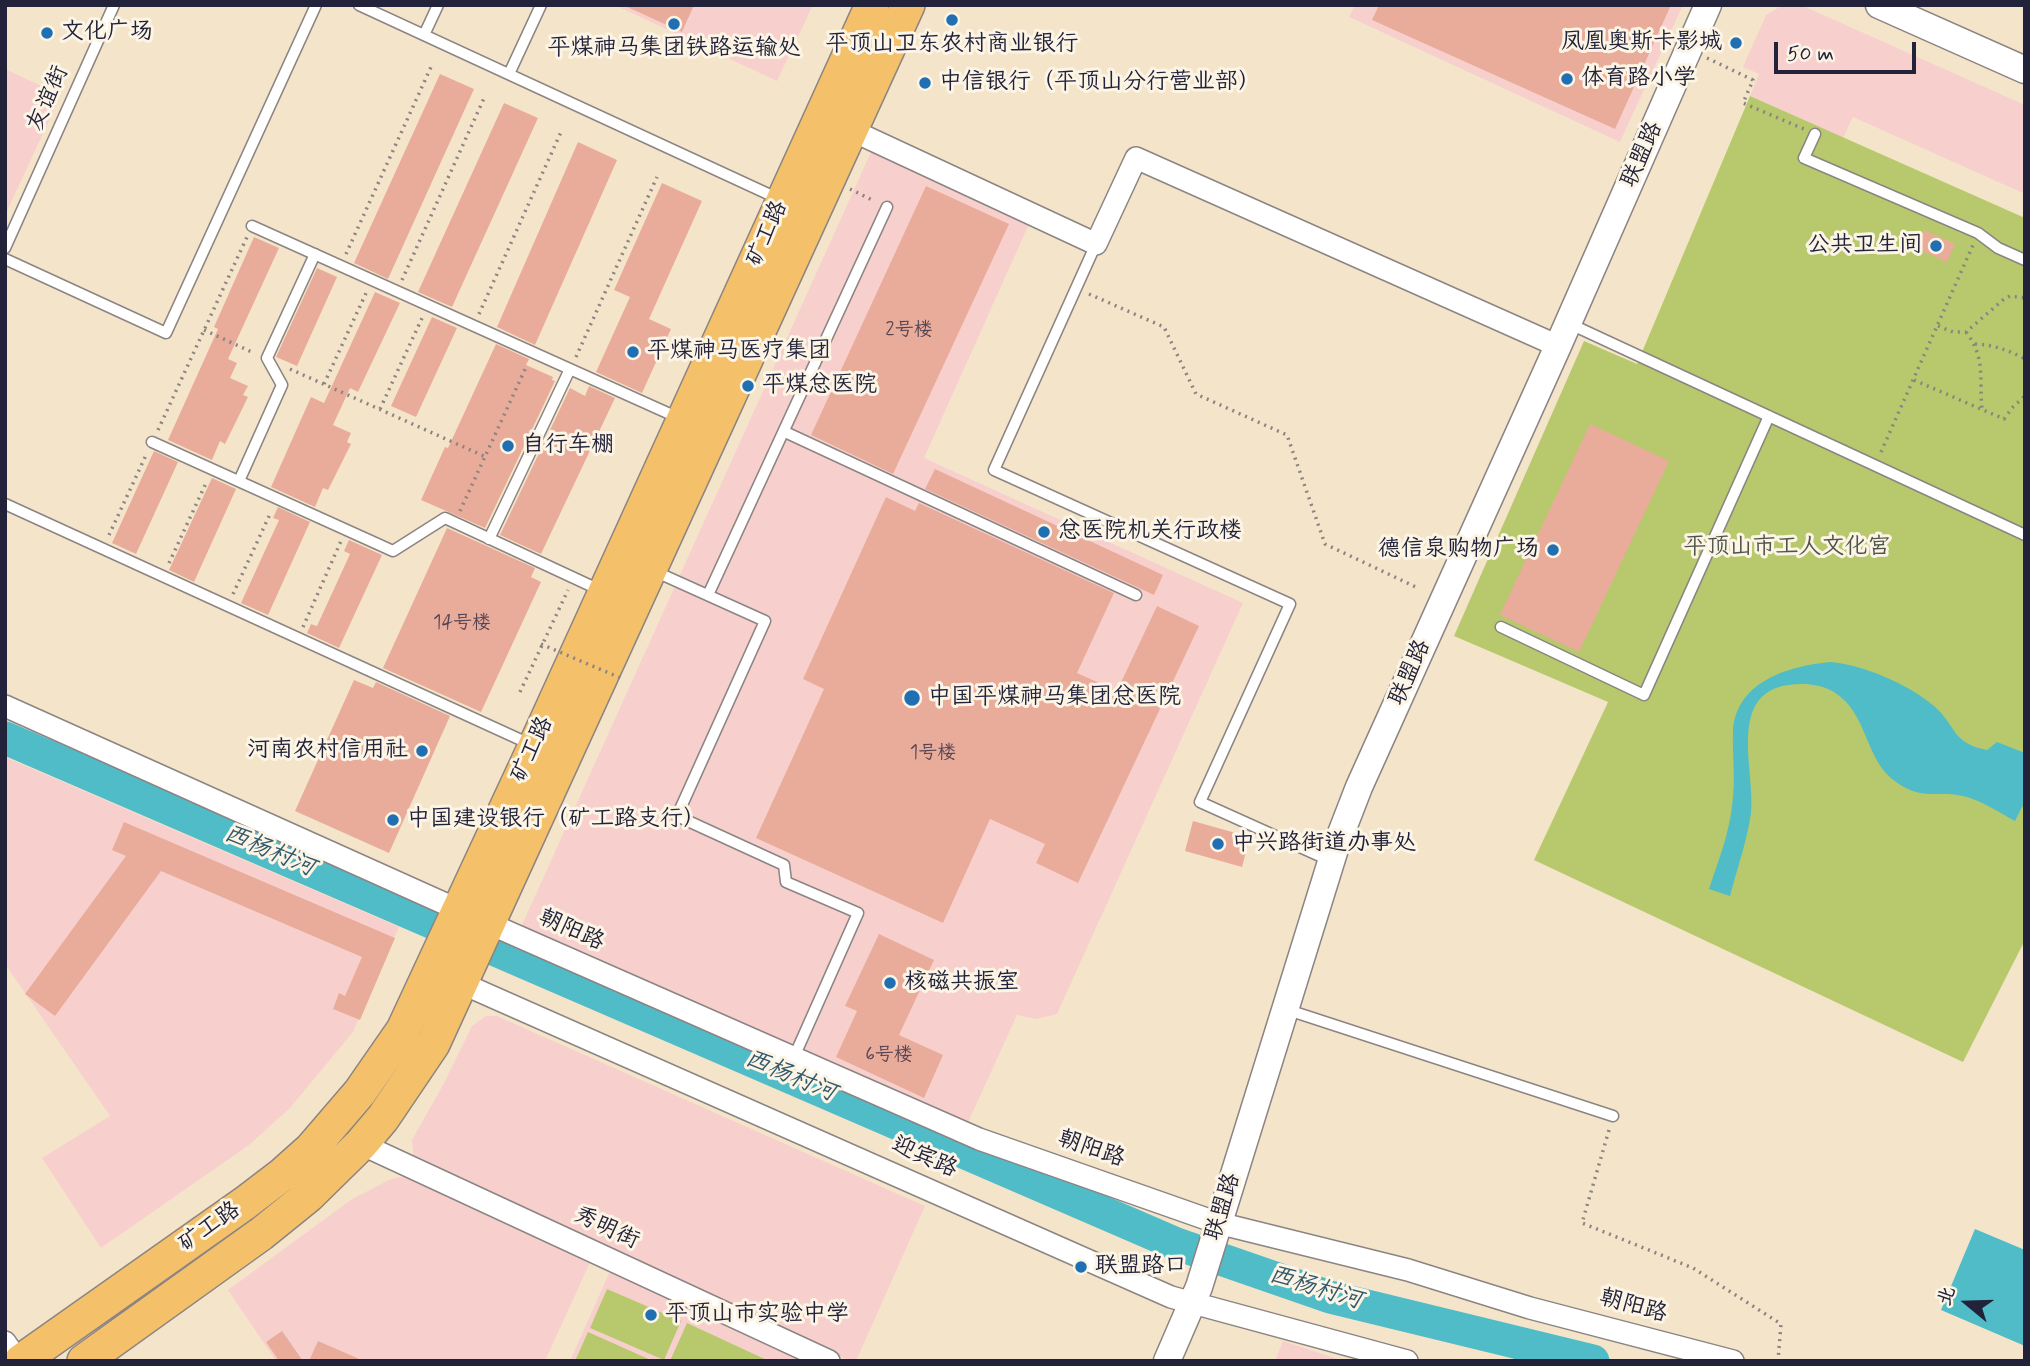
<!DOCTYPE html>
<html>
<head>
<meta charset="utf-8">
<style>
  body { margin:0 }
  #map { position:relative; width:2030px; height:1366px; overflow:hidden; background:#f4e5ca; font-family:Mynerve,"LXGW WenKai TC",sans-serif }
  canvas { display:block }
  .frame { position:absolute; inset:0; border:7px solid #22223b; pointer-events:none }
  .north { position:absolute; left:1932px; top:1268px; width:70px; height:70px; -webkit-text-stroke:5px #fcf5e5; paint-order:stroke; rotate:289deg; font-size:19px; font-weight:700; line-height:28px; text-align:center; color:#22223b }
  .north::after { content:''; display:block; margin:auto; width:24px; height:32px; background:#22223b; clip-path:polygon(50% 0,100% 100%,50% 72%,0 100%) }
  .scale { position:absolute; left:1774px; top:42px; width:142px; height:32px; box-sizing:border-box; border:4px solid #22223b; border-top:0; padding-left:9px; font-size:21px; line-height:24px; white-space:nowrap; color:#22223b; -webkit-text-stroke:5px #fcf5e5; paint-order:stroke }
</style>
</head>
<body>
<div id="map">
<canvas width="2030" height="1366"></canvas>
<div class="frame"></div>
<div class="north">北</div>
<div class="scale">50 m</div>
</div>
<script>
const c = document.querySelector('canvas').getContext('2d');
c.lineJoin = 'round';
function fill(path, color) { c.fillStyle = color; c.fill(path, 'evenodd'); }
function stroke(path, color, width, dash) { c.strokeStyle = color; c.lineWidth = width; c.lineCap = dash ? 'butt' : 'round'; c.setLineDash(dash || []); c.stroke(path); }
function write(font, color, halo, rows, align = 'center') {
  c.font = font + ' Mynerve,"LXGW WenKai TC",sans-serif'; c.lineWidth = 6; c.setLineDash([]); c.textBaseline = 'middle'; c.strokeStyle = halo; c.fillStyle = color; for (const [text, x, y, turn = 0] of rows) {
    c.save(); c.translate(x, y); c.rotate((+turn || 0) * Math.PI / 180); c.textAlign = isNaN(turn) ? turn : align; if (halo) c.strokeText(text, 0, 0); c.fillText(text, 0, 0); c.restore();
  }
}
fill(new Path2D(`
  M622 5H813L777 81 621 8Z
  M1355 5H1683L1620 142 1349 17Z
  M1783 5H1801L2025 105V194L1853 117 1843 138 1750 96 1759 74 1743 67 1766 15Z
  M5 69 61 95 5 215Z
  M871 152 1029 224 924 458 1243 603 1057 1014 1036 1019 1017 1015 965 1129 521 927Z
  M5 757 399 927 353 1032 290 1108 249 1145 101 1248 42 1158 110 1116 5 964Z
  M486 1016H497L925 1206 856 1361H850L431 1172 414 1161 412 1140 444 1083 472 1026Z
  M405 1176 591 1260 545 1361H276L228 1290 352 1199 391 1179Z
  M611 1269 814 1361H570Z
  M1283 1341 1344 1361H1275Z`), '#f7d0cd');
fill(new Path2D(`
  M1750 96 2025 218V940L1963 1062 1534 860 1608 702 1454 636 1584 341 1637 364Z
  M607 1289 681 1321 664 1360 590 1328Z
  M687 1323 769 1361H670Z
  M588 1332 653 1361H575Z`), '#b7c96c');
fill(new Path2D(`
  M1830 662C1864 665 1908 684 1934 706 1957 726 1951 743 1987 750L1997 742 2025 753V801L2015 821C2000 813 1984 802 1967 797 1939 789 1924 802 1896 782 1864 760 1869 714 1834 692 1820 684 1804 683 1788 685 1726 694 1756 773 1751 813 1747 841 1737 869 1730 896L1709 889C1718 862 1729 834 1732 806 1736 780 1732 755 1733 730 1737 681 1789 666 1830 662Z
  M1975 1229 2025 1250V1346L1941 1310Z`), '#4fbcc8');
stroke(new Path2D(`
  M5 738 1174 1243 1330 1297 1593 1361`), '#4fbcc8', 33);
fill(new Path2D(`
  M623 5H694L682 32Z
  M1379 5H1671L1615 129 1372 20Z
  M440 74 474 89 388 279 354 263Z
  M504 103 538 118 452 307 418 292Z
  M578 142 617 160 535 345 497 327Z
  M662 183 702 201 649 319 671 329 642 393 596 372 630 297 614 290Z
  M926 186 1009 224 893 474 811 435Z
  M1924 230 1955 244 1947 262 1916 248Z
  M254 237 279 248 228 359 237 363 230 378 248 386 243 395 248 397 225 444 220 441 212 460 168 440 218 329 214 327Z
  M317 268 337 277 297 366 276 357Z
  M375 292 400 303 358 392 350 388 333 425 351 433 347 442 351 444 328 490 323 488 315 507 271 487 311 397 324 403Z
  M432 317 457 328 416 417 391 406Z
  M496 344 529 359 526 365 553 377 552 380 555 381 485 528 421 500 445 447 448 448Z
  M589 386 615 398 541 554 500 535 570 388 585 396Z
  M1590 424 1669 461 1579 652 1500 615Z
  M154 451 178 462 136 554 112 543Z
  M935 469 1163 575 1154 595 925 489Z
  M212 478 236 489 194 582 169 570Z
  M886 497 915 511 919 503 1114 593 1077 673 1117 691 1157 606 1199 626 1078 883 1036 863 1045 844 990 819 943 923 756 838 824 689 803 679Z
  M278 507 310 522 268 615 241 603 279 520 273 518Z
  M447 528 535 568 531 577 541 582 481 712 383 668Z
  M349 540 382 555 339 648 307 633 311 624 317 626 350 554 344 551Z
  M354 680 373 688 376 682 450 716 389 853 295 811Z
  M1193 821 1250 837 1242 867 1185 851Z
  M124 822 395 938 360 1020 333 1009 339 993 345 996 362 957 161 871 55 1016 25 994 126 856 112 850Z
  M879 934 934 960 899 1035 943 1055 924 1098 836 1057 857 1011 845 1006Z
  M282 1331 303 1361H279L266 1342Z
  M318 1341 364 1361H309Z`), '#eaac9a');
const service = new Path2D(`
  M359 5 779 199
  M424 35 438 5
  M509 74 541 5
  M1815 134 1804 158 1978 233 1998 248 2025 260
  M252 226 681 419
  M1096 244 994 470 1290 604 1200 802 1331 861
  M5 248 114 5
  M5 259 166 333 316 5
  M1568 323 2025 535
  M785 432 1136 595
  M152 442 393 551 445 518 602 591
  M239 481 282 385 267 358 315 254
  M5 504 532 745
  M489 539 570 369
  M654 571 765 621 677 816 784 865 786 882 858 913 794 1057
  M708 595 887 207
  M1501 627 1644 695 1769 416
  M1285 1009 1613 1116`);
const minor = new Path2D(`
  M851 130 1096 244 1136 158 1558 346
  M5 706 490 924 979 1139 1218 1223 1408 1270 1530 1308 1733 1361
  M452 979 1171 1297 1407 1361
  M361 1144 829 1361
  M5 1342 18 1361`);
const tertiary = new Path2D(`
  M1879 5 2025 70
  M1167 1361 1199 1287 1335 849 1359 787 1558 346 1708 5`);
const primary = new Path2D(`
  M21 1361 245 1203 283 1174 311 1149 360 1092 403 1030 535 746 872 5
  M84 1361 261 1234 308 1196 361 1144 383 1118 433 1044 908 5`);
stroke(service, '#8b8482', 13);
stroke(minor, '#8b8482', 24);
stroke(tertiary, '#8b8482', 29);
stroke(primary, '#8b8482', 36);
stroke(new Path2D(`
  M1707 58 1753 80 1743 103 1804 129
  M850 189 874 201
  M346 254 431 67
  M402 280 485 96
  M1089 294 1164 327 1196 394 1287 435 1325 544 1418 588
  M479 314 561 132
  M1938 326 1953 332H1966L2004 299 2010 296 2025 298
  M204 330 254 353
  M1966 332C1986 358 1979 378 1982 409
  M1975 344C1994 345 2008 350 2025 359
  M576 357 657 177
  M290 369 486 457
  M1914 380 2004 419 2013 407 2025 396
  M324 384 367 291
  M380 409 423 316
  M158 430 247 237
  M1881 452 1973 245
  M460 511 527 365
  M109 535 147 453
  M169 563 207 481
  M233 594 271 512
  M303 627 341 541
  M520 692 568 590
  M1609 1130 1582 1223 1693 1268 1781 1324 1778 1361`), '#8b8482', 3.5, [2, 5]);
stroke(service, '#fff', 10);
stroke(minor, '#fff', 21);
stroke(tertiary, '#fff', 26);
stroke(primary, '#f4c16a', 33);
stroke(new Path2D(`
  M541 644 623 679`), '#8b8482', 3.5, [2, 5]);
for (const [x, y, r, color] of [
  [952,20,7,"#1f6fb2"],
  [674,24,7,"#1f6fb2"],
  [47,33,7,"#1f6fb2"],
  [1736,43,7,"#1f6fb2"],
  [1567,79,7,"#1f6fb2"],
  [925,83,7,"#1f6fb2"],
  [1936,246,7,"#1f6fb2"],
  [633,352,7,"#1f6fb2"],
  [748,386,7,"#1f6fb2"],
  [508,446,7,"#1f6fb2"],
  [1044,532,7,"#1f6fb2"],
  [1553,550,7,"#1f6fb2"],
  [912,698,9,"#1f6fb2"],
  [422,751,7,"#1f6fb2"],
  [393,820,7,"#1f6fb2"],
  [1218,844,7,"#1f6fb2"],
  [890,983,7,"#1f6fb2"],
  [1081,1267,7,"#1f6fb2"],
  [651,1315,7,"#1f6fb2"]
]) { const dot = new Path2D(); dot.arc(x, y, r, 0, 2 * Math.PI); c.fillStyle = color; c.fill(dot); stroke(dot, '#fcf5e5', 2.5); }
write('19px', '#544453', null, [
  ["2号楼",909,331],
  ["14号楼",462,624],
  ["1号楼",933,754],
  ["6号楼",889,1056]
]);
write('23px', '#22223b', '#fcf5e5', [
  ["文化广场",61,33],
  ["凤凰奥斯卡影城",1722,43,"right"],
  ["平顶山卫东农村商业银行",952,45,"center"],
  ["平煤神马集团铁路运输处",674,49,"center"],
  ["体育路小学",1581,79],
  ["中信银行（平顶山分行营业部）",939,83],
  ["公共卫生间",1922,246,"right"],
  ["平煤神马医疗集团",647,352],
  ["平煤总医院",762,386],
  ["自行车棚",522,446],
  ["总医院机关行政楼",1058,532],
  ["德信泉购物广场",1539,550,"right"],
  ["中国平煤神马集团总医院",928,698],
  ["河南农村信用社",408,751,"right"],
  ["中国建设银行（矿工路支行）",407,820],
  ["中兴路街道办事处",1232,844],
  ["核磁共振室",904,983],
  ["联盟路口",1095,1267],
  ["平顶山市实验中学",665,1315]
], 'left');
write('23px', '#22223b', '#fcf5e5', [
  ["友谊街",49,99,-66],
  ["联盟路",1643,155,-66],
  ["矿工路",768,234,-66],
  ["联盟路",1411,673,-66],
  ["矿工路",533,750,-65],
  ["朝阳路",571,931,24],
  ["朝阳路",1091,1150,19],
  ["迎宾路",924,1158,24],
  ["联盟路",1224,1207,-73],
  ["矿工路",210,1228,-35],
  ["秀明街",606,1229,25],
  ["朝阳路",1633,1307,15]
]);
write('23px', '#4f544a', '#fcf5e5', [
  ["平顶山市工人文化宫",1787,548]
]);
write('italic 24px', '#32586c', '#fcf5e5', [
  ["西杨村河",269,852,23],
  ["西杨村河",790,1077,23],
  ["西杨村河",1315,1289,17]
]);
</script>
</body>
</html>
